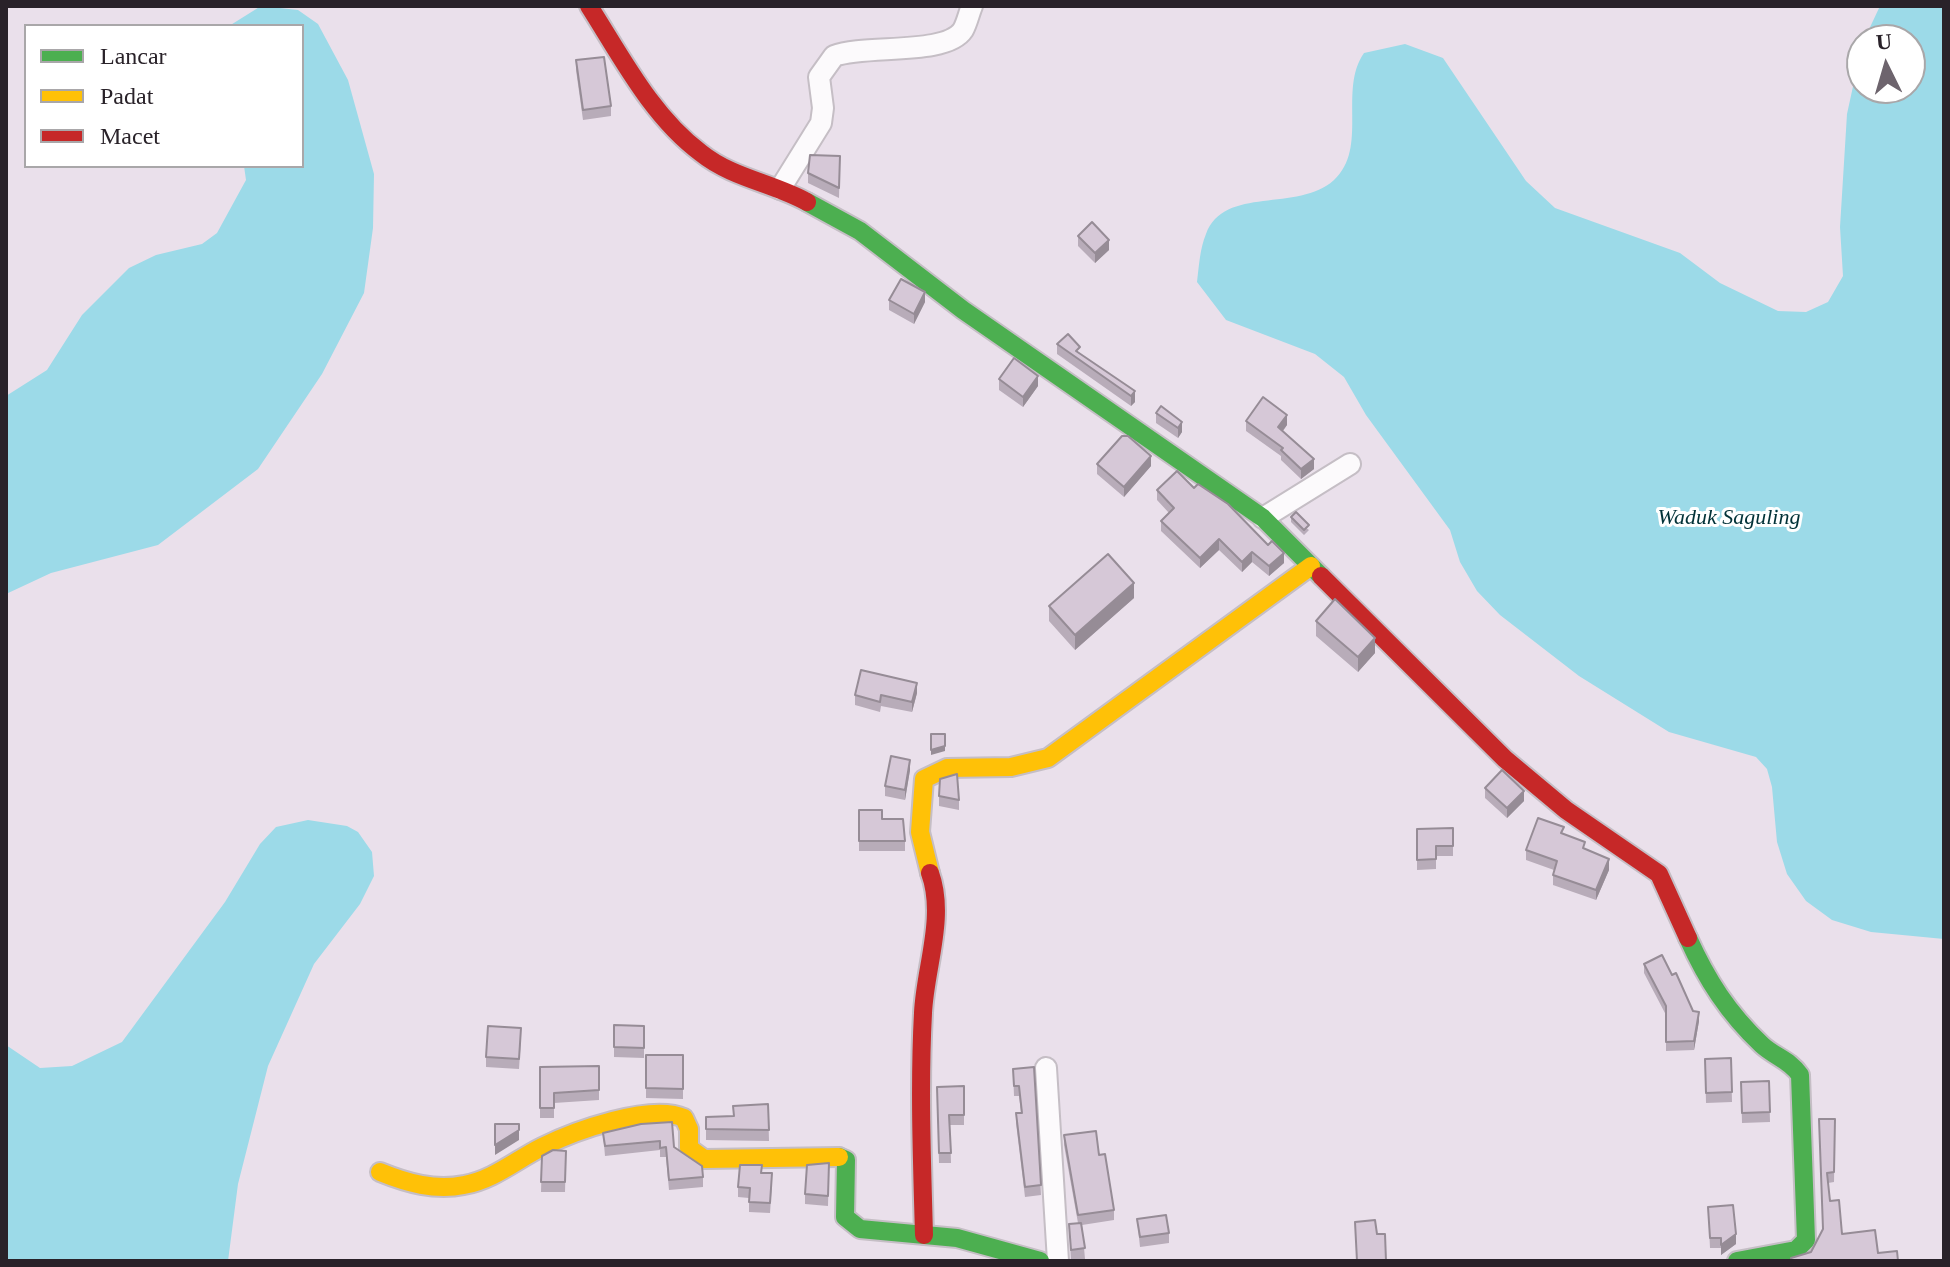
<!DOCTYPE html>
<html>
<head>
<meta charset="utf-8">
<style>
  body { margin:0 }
  #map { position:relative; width:1950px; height:1267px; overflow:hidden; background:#eae0eb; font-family:Georgia,serif }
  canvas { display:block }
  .frame { position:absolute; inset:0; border:8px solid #292229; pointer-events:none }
  .legend { position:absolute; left:24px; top:24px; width:280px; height:144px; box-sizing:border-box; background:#fff; border:2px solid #a9a7a9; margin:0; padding:10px 14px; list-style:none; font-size:24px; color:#292229 }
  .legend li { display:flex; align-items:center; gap:16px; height:40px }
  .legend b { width:40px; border:2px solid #a9a7a9 }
  .north { position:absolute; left:1846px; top:24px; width:80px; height:80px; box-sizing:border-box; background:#fff; border:2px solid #a9a7a9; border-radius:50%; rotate:355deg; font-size:22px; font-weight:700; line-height:32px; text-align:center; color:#292229 }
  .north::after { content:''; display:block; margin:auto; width:28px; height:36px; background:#6d646d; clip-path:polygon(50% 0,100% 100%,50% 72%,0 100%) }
</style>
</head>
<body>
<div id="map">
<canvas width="1950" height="1267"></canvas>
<div class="frame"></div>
<ul class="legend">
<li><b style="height:10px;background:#4caf50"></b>Lancar</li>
<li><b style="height:10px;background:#ffc107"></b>Padat</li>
<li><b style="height:10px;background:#c62828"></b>Macet</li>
</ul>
<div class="north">U</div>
</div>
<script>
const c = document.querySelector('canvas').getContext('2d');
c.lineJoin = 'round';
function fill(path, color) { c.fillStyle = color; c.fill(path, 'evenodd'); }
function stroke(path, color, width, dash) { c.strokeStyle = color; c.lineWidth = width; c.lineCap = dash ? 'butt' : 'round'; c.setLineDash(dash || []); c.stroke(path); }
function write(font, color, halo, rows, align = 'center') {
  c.font = font + ' Georgia,serif'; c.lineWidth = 6; c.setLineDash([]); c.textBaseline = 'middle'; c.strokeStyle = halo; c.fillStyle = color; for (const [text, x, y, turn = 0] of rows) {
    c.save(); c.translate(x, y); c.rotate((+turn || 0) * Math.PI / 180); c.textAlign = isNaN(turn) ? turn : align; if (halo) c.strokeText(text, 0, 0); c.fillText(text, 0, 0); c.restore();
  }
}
fill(new Path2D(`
  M261 6 298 10 318 24 348 80 374 174 373 228 364 293 322 374 258 469 158 545 51 573 6 594V396L47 370 82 315 129 268 156 255 202 244 217 233 246 180 244 166H302V26H229Z
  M1880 6H1944V939L1871 932 1832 920 1806 901 1787 874 1777 842 1772 787 1767 769 1756 757 1669 732 1579 676 1500 615 1477 591 1460 562 1450 530 1366 415 1344 377 1315 354 1226 320 1197 282C1199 266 1200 248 1206 234 1224 185 1298 213 1334 180 1369 148 1338 90 1364 53L1405 44 1443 58 1526 181 1555 208 1680 253 1720 283 1778 311 1806 312 1828 302 1843 276 1840 227 1847 114 1862 45V88H1910V40H1864Z
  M308 820 347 826 358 832 372 852 374 876 360 904 314 964 268 1066 238 1184 228 1261H6V1045L40 1068 72 1066 122 1042 225 902 260 844 276 827Z`), '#9cdae8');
const street = new Path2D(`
  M780 189 821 123 823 108 819 77 834 56C865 44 946 56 963 30 967 23 969 13 972 6
  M1263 518 1350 464
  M1046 1068 1058 1261`);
const fast = new Path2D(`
  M807 202 860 231 963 310 1263 518 1321 576
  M1688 938C1707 980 1728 1013 1762 1045 1775 1057 1790 1060 1800 1075L1806 1240 1796 1250 1737 1261
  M839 1157 846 1160 845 1217 860 1229 957 1238 1040 1261`);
const slow = new Path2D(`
  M930 873 920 832 924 779 947 768 1011 767 1048 758 1311 566
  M380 1172C407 1183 435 1191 464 1185 493 1180 516 1160 542 1147 574 1131 651 1103 684 1118L689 1129V1148L704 1159 839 1157`);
const jam = new Path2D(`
  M589 6C621 56 652 117 701 153 732 178 773 183 807 202
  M1321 576 1505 759 1566 810 1659 874 1688 938
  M924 1235C922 1161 919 1087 923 1013 925 968 946 917 930 873`);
stroke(street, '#c5bec5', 24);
stroke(fast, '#c5bec5', 22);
stroke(slow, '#c5bec5', 22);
stroke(jam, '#c5bec5', 22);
stroke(street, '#fcfafc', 20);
stroke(fast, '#4caf50', 18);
stroke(slow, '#ffc107', 18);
stroke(jam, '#c62828', 18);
fill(new Path2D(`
  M576 60 611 106V116L583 120 576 70Z
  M840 156 839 198 808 183V173Z
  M1078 236 1109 250 1095 263 1078 246Z
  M889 300 925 302 914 324 889 310Z
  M1057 344 1080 354 1135 391V402L1131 406 1057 354Z
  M999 379 1038 386 1023 407 999 390Z
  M1161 406 1182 432 1178 438 1156 423V413Z
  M1246 421 1287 425 1283 431 1314 469 1301 479 1281 460V456L1246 431Z
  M1097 464 1151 466 1124 497 1097 474Z
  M1157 490 1284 563 1269 576 1252 562 1242 572 1219 550 1200 568 1161 531V521L1169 513 1157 500Z
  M1291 517 1309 530 1304 535 1291 522Z
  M1134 598 1075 650 1049 621V606Z
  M1316 621 1375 653 1358 672 1316 636Z
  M917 693 912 712 881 706 880 712 855 705V695Z
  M910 770 905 800 885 796V786Z
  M1485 788 1524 801 1507 818 1485 798Z
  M939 796 959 800V810L939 806Z
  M859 810 905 841V851H859Z
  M1453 828V856H1436V869L1417 870V829Z
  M1564 834 1585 849 1609 870 1596 900 1553 885V875L1554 870 1526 860V850Z
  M1644 964 1672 975 1699 1021 1694 1050 1666 1051V1015L1644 973Z
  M614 1025 644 1026V1058L614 1057Z
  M521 1038 519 1069 486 1067V1057Z
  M646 1055H683V1099L646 1098Z
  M1731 1058 1732 1102 1706 1103 1705 1059Z
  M599 1066V1100L554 1103V1118H540V1067Z
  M1034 1067 1041 1195 1025 1197 1016 1123V1113H1021L1019 1096H1014L1013 1069Z
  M1769 1081 1770 1122 1742 1123 1741 1082Z
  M964 1086V1125H950L951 1163H939L937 1087Z
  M768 1104 769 1141 706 1140V1117L733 1116Z
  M1819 1119H1835L1834 1182 1828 1183 1830 1201 1842 1234 1878 1253 1898 1261 1811 1252 1823 1230Z
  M641 1124 674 1147 703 1177V1187L669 1190 666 1157H660V1150L605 1156 603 1133Z
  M1064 1135 1099 1155 1114 1210V1220L1082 1225 1085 1259 1071 1260 1069 1224 1078 1223 1064 1145Z
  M566 1151 565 1192H541L542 1156Z
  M829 1163 828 1206 805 1204V1194Z
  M762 1173 772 1183 770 1213 749 1212V1198L738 1197V1187Z
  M1708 1207 1736 1244 1721 1255V1248H1710Z
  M1137 1219 1169 1233V1243L1140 1247Z`), '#b8acb9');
fill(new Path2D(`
  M1109 240V250L1095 263V253Z
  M925 292V302L914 324V314Z
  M1038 376V386L1023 407V397Z
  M1135 391V402L1131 406V396Z
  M1287 415V425L1278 437V427Z
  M1182 422V432L1178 438V428Z
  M1151 456V466L1124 497V487Z
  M1314 459V469L1301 479V469Z
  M1219 539V550L1200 568V558Z
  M1252 552V562L1242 572V562Z
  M1284 553V563L1269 576V566Z
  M1134 583V598L1075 650V635Z
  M1375 638V653L1358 672V657Z
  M917 683V693L912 712V702Z
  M945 746V751L931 755V750Z
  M910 760V770L905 800V790Z
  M1524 791V801L1507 818V808Z
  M1609 859V870L1596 900V890Z
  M1699 1012V1021L1694 1050V1041Z
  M519 1130V1140L495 1155V1145Z
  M1736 1234V1244L1721 1255V1245Z`), '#968c96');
const building = new Path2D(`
  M604 57 611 106 583 110 576 60Z
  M810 155 840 156 839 188 808 173Z
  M1092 222 1109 240 1095 253 1078 236Z
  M901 279 925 292 914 314 889 300Z
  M1068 334 1080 347 1076 351 1135 391 1131 396 1057 344Z
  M1014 358 1038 376 1023 397 999 379Z
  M1263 397 1287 415 1278 427 1314 459 1301 469 1281 450 1283 448 1246 421Z
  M1161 406 1182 422 1178 428 1156 413Z
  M1122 436H1128L1151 456 1124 487 1097 464Z
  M1177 471 1194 488 1198 484 1228 504 1268 545 1272 541 1284 553 1269 566 1252 552 1242 562 1219 539 1200 558 1161 521 1174 508 1157 490Z
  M1296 512 1309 525 1304 530 1291 517Z
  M1108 554 1134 583 1075 635 1049 606Z
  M1335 599 1375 638 1358 657 1316 621Z
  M861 670 917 683 912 702 881 695 880 702 855 695Z
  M931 734H945V746L931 750Z
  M891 756 910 760 905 790 885 786Z
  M1502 770 1524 791 1507 808 1485 788Z
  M957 774 959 800 939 796 940 779Z
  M859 810H882V819H903L905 841H859Z
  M1538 818 1564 827 1561 833 1585 842 1583 848 1609 859 1596 890 1553 875 1557 861 1526 850Z
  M1453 828V846H1436V859L1417 860V829Z
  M1662 955 1672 975 1676 973 1693 1011 1699 1012 1694 1041 1666 1042V1006L1644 964Z
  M614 1025 644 1026V1048L614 1047Z
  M488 1026 521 1028 519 1059 486 1057Z
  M646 1055H683V1089L646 1088Z
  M1731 1058 1732 1092 1706 1093 1705 1059Z
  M599 1066V1090L554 1093V1108H540V1067Z
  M1034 1067 1041 1185 1025 1187 1016 1113H1022L1019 1086H1014L1013 1069Z
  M1769 1081 1770 1112 1742 1113 1741 1082Z
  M964 1086V1115H949L951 1153H939L937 1087Z
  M768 1104 769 1130 706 1129V1117L734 1116 733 1106Z
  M1819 1119H1835L1834 1172 1827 1173 1830 1201 1839 1200 1842 1234 1875 1230 1878 1253 1897 1251 1898 1261H1792L1791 1258 1811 1252 1823 1229Z
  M672 1122 674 1147 702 1166 703 1177 669 1180 666 1147 660 1148V1141L605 1146 603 1133 641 1124Z
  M495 1124H519V1130L495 1145Z
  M1096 1131 1099 1155 1105 1154 1114 1210 1078 1215 1064 1135Z
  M553 1150 566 1151 565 1182H541L542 1156Z
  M829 1163 828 1196 805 1194 807 1165Z
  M740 1165H762L761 1173H772L770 1203 749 1202 750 1188 738 1187Z
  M1733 1205 1736 1234 1721 1245V1238H1710L1708 1207Z
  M1166 1215 1169 1233 1140 1237 1137 1219Z
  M1375 1220 1377 1234H1385L1386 1261H1357L1355 1222Z
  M1081 1223 1085 1248 1071 1250 1069 1224Z`);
fill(building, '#d6c8d7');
stroke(building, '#968c96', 2);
write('italic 22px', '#023238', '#fff', [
  ["Waduk Saguling",1729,518]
]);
</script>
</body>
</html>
